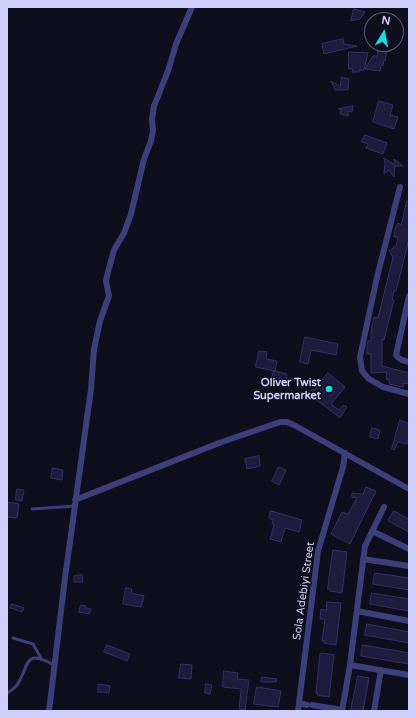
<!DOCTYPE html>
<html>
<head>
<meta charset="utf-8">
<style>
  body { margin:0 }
  #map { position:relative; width:416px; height:718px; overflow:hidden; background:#0f0e1d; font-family:"Varela Round",sans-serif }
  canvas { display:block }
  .frame { position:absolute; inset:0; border:8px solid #d0cefb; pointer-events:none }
  .north { position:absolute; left:364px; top:12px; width:40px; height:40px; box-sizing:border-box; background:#0f0e1d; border:1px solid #5c5b76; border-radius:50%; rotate:10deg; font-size:11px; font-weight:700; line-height:16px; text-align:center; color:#d0cefb }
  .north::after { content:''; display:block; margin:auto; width:14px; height:18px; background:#12dee3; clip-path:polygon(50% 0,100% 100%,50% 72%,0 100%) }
</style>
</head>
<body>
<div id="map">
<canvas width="416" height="718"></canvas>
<div class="frame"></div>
<div class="north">N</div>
</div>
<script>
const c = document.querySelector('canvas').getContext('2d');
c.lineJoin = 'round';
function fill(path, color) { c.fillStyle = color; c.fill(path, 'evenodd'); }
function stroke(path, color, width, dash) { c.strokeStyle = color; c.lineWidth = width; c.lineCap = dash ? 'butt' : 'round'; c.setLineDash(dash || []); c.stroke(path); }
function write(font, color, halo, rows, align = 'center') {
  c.font = font + ' "Varela Round",sans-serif'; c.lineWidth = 3; c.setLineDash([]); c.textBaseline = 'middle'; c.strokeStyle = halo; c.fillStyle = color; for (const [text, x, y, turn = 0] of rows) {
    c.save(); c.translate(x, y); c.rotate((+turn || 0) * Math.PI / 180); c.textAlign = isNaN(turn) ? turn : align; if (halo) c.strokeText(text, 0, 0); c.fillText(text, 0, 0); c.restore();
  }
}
const building = new Path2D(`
  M354 9 365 12 360 19 351 21Z
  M343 39 344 44 357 46 324 54 322 44Z
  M386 44H388L385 61 384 60 383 66H381L380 71 365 69 373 56H378L377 47 381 51Z
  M349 52 368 53 364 70H359V72H352L353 69H349Z
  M342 77 349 79 348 90H335L331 81 340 86Z
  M379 101 393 105 390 115 398 117 394 129 373 122Z
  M353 106 352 112 348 111V116L340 114 341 110H343L339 109Z
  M365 135 387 143 383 154 366 148 368 144 362 142Z
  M384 158 395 165 394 159 403 166H395L394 177 389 170 384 174 385 163Z
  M407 201H409V239L396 291H394L392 300H394L384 340 382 339V366L409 373V384L404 383 403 387 389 384V380L386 379 387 372 371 373V354H367V346L368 341H371V332L374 317 378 318 393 257 389 251 396 246 398 237H394L395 229 398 223 401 225Z
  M305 337 338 344 336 355 311 350 308 364 300 362Z
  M259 351 267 352 266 359 277 361 275 371 256 367Z
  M274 371 287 374 286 380 272 377Z
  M328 373 345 387 331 404 339 410 343 405 347 407 340 418 308 393 312 389 314 390Z
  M400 420 409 424V437L407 444 398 442 394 450 392 449Z
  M372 428 380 430 378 439 370 437Z
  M259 456 260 466 247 469 245 459Z
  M279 467 286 470 279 485 272 481Z
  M53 468 63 470 62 480 51 478Z
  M366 487 376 491 350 544 331 534 342 512 348 514 357 498 352 497V493L363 494Z
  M17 489 24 490 22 501 16 500Z
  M7 502 19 504 17 518 7 517Z
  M271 511 302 520 299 532 285 528 281 542 270 539 274 525 272 524 273 520 269 518Z
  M394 511 409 519V532L388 521Z
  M333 550 347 552 342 593 330 591V589H328Z
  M375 573 409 578V590L373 584Z
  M82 575 83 582H74V576Z
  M126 588 132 589 131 593 144 596 141 607 123 604Z
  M372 593 409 599V611L370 604Z
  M327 602 341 603 336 645 324 643V641H322L325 619H320L321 609 326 610Z
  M12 604 24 608 22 612 10 608Z
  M81 605 86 606V608L91 609 89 614 79 612Z
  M367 624 409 632V643L365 635Z
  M107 645 130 654 127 661 104 652Z
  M363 645 409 653V664L361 656Z
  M322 653 334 655 329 697 317 695 318 693H316L320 654Z
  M181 664 192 665 191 679 179 678Z
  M224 671 238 673 237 679 249 680 245 710 239 709 241 689 223 687Z
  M358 676 369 678 363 711H351Z
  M262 677 277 679 276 682H261Z
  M99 684 110 686 109 693 98 692Z
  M206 684 212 685 210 694 205 693Z
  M257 687 281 691 278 707 254 704Z`);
fill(building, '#1f1b3d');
stroke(building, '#362f67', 1);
stroke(new Path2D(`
  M32 509 75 506
  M13 638 33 644 41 658
  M7 693C10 691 15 688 17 685 30 665 23 648 54 665`), '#3c3f79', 3);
stroke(new Path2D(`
  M400 187 377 277 360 357 362 371 369 379 383 387 409 394
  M409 296 396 355C399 360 404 361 409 362
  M75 500 219 443 280 422H287L294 425 409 489
  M372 531 409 549
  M363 559 409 566
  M357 611 409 621
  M350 665 409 675
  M299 703 307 705
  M312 705 342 710
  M49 711 65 578 91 389 94 349 100 321 109 296 106 281 108 272 114 250 124 233 131 214 144 159 151 141 153 131 152 119 154 106 168 71 176 44 192 7
  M298 711 318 551 343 467 345 453
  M342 711 350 665 365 546 384 507
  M374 711 381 670`), '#3c3f79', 6);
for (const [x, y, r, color] of [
  [329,389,4,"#12dee3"]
]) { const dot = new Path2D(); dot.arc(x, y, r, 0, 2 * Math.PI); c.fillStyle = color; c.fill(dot); stroke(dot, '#0f0e1d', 1.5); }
write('bold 11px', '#d0cefb', '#0f0e1d', [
  ["Oliver Twist",321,383],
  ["Supermarket",321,396]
], 'right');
write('11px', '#d0cefb', '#0f0e1d', [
  ["Sola Adebiyi Street",304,591,-82]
]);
</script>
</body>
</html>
